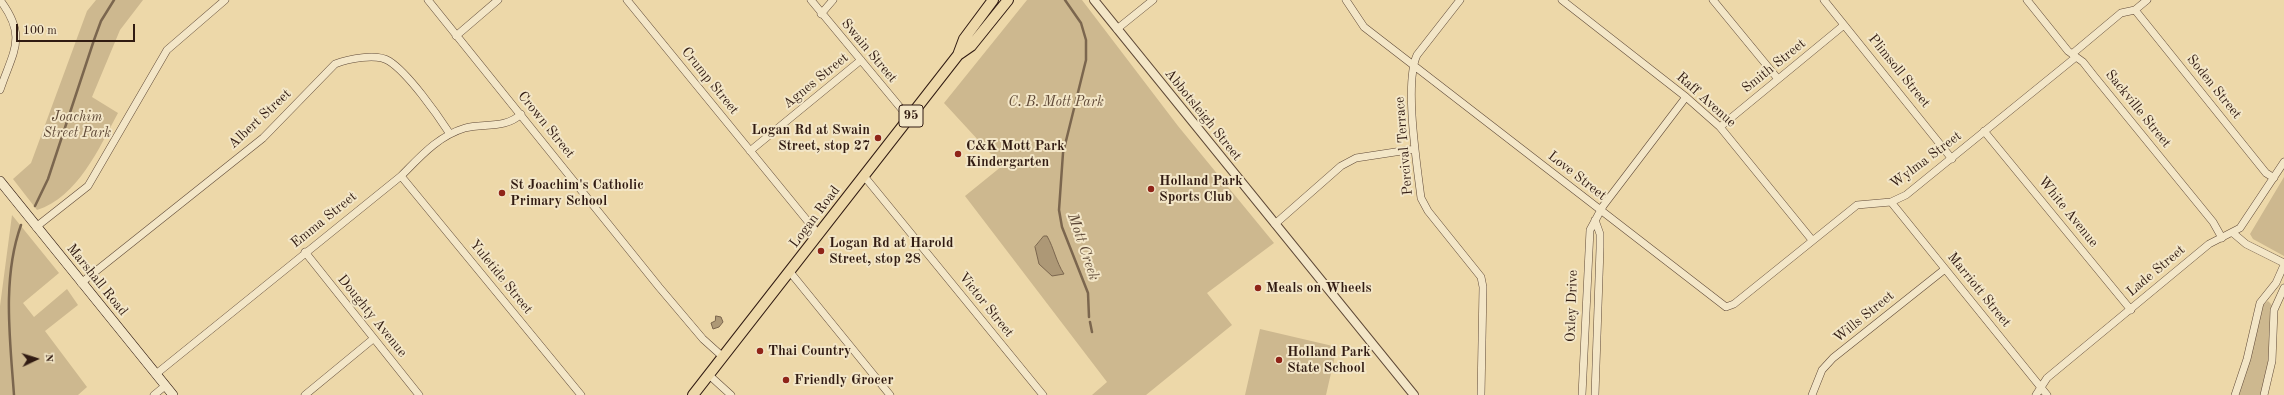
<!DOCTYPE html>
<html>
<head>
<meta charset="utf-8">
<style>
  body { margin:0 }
  #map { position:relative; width:2284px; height:395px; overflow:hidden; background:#edd8a9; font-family:"Old Standard TT",serif }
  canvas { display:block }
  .north { position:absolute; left:16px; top:339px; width:40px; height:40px; -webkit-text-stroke:3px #f3e6c7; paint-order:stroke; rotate:86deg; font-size:11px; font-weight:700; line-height:16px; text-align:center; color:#311b12 }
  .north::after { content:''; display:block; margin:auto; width:14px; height:18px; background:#311b12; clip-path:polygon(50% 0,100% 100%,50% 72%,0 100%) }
  .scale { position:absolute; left:16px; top:24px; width:119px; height:18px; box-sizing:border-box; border:2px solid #311b12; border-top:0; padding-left:5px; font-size:12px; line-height:14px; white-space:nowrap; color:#311b12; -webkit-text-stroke:3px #f3e6c7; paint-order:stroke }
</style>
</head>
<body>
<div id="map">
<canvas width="2284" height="395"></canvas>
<div class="north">N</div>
<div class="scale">100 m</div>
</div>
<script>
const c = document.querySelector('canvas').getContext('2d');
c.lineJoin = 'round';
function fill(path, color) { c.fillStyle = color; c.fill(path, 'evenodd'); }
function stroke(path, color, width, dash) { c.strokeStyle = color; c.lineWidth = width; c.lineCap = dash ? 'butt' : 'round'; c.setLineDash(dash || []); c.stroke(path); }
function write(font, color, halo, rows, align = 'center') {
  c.font = font + ' "Old Standard TT",serif'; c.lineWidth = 4; c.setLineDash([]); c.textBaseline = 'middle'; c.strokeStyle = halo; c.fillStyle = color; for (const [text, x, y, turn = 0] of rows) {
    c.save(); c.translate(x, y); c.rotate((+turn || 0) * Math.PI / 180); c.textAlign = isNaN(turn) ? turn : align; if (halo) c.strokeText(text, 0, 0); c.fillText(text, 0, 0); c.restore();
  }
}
fill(new Path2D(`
  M96 0H143L120 30 92 97 118 113C99 148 78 197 37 210L13 179 31 163 87 11Z
  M1027 0H1082L1178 126 1274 243 1207 293 1232 325 1146 395H1092L1107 382 965 196 1002 166 944 103Z
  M2284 177V256L2253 239 2250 234Z
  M12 215 59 273 23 303 34 317 67 289 78 305 45 331 87 387 78 395H0V306Z
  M2268 301 2272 305 2270 310 2269 362 2261 395H2238L2262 306Z
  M1260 329 1337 347 1326 395H1245Z`), '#cdb88f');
const water = new Path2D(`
  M1044 236H1047C1054 248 1056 262 1064 274L1052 276 1039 264 1035 247Z
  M716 316 721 317 723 322 719 327 713 329 711 323 715 321Z`);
fill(water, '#ad9876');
stroke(water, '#7b664e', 1);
stroke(new Path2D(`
  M1065 0 1081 23 1086 40V60L1063 153 1059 210 1062 227 1088 293 1089 317
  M35 206 48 179 94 40 101 21 114 0
  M1090 322 1092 332
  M14 395C10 339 2 278 21 225`), '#7b664e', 2.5);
const minor = new Path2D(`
  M428 0 659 287 703 339 723 357
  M627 0 819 235
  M811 0 909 118
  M1346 0 1364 27 1726 307 1734 304 1857 205 1891 202 1906 195 2076 57
  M1460 0 1417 55C1404 83 1417 165 1421 198L1428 211 1481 277 1483 287 1481 395
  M1562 0 1686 97 1720 127 1812 240
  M1713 0 1778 79
  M1824 0 1952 159
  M2027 0 2068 51 2083 62 2094 76 2213 222 2222 238
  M2135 10 2266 173 2274 178
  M821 14 833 0
  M1117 29 1153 0
  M456 36 498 0
  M2072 54 2121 13 2135 10 2147 0
  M0 90C13 51 28 37 0 0
  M1720 127 1844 25
  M1984 131 2131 310
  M750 151 861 60
  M401 176 581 395
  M864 176 1043 395
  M1891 202 2047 395
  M1275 224 1341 166 1356 158 1415 149
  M36 227 88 186 167 50 225 0
  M2233 233 2246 244 2284 263
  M305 252 419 395
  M790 272 890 395
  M81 283 263 138 335 64C348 59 376 53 389 61 408 73 437 114 450 134
  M156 374 401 176C420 157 438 136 465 128 483 123 506 129 521 114
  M709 375 731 395
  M154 395 165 386
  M305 395 373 339
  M1582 395 1590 230 1603 206 1686 97
  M1595 395 1600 248V234L1595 220
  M1812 395 1822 370 1833 358 1945 269
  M2036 395 2047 378 2209 244 2240 228 2284 162
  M2235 395 2247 359 2260 303 2276 283 2284 265
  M2264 395 2272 361 2274 310 2284 288`);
const tertiary = new Path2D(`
  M1094 0 1414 395`);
const secondary = new Path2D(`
  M0 181 173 395`);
const primary = new Path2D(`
  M958 55 971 46 1008 0
  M693 395 958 55 964 39 993 0`);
stroke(minor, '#604a38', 8);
stroke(tertiary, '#604a38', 10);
stroke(secondary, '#311b12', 10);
stroke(primary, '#311b12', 12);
stroke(minor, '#f3e6c7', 7);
stroke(tertiary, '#f3e6c7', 8);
stroke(secondary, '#f3e6c7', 9);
stroke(primary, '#edd8a9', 10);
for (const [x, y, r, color] of [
  [878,138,4,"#8f2418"],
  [958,154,4,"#8f2418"],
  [1151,189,4,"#8f2418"],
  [502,193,4,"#8f2418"],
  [821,251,4,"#8f2418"],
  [1258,288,4,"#8f2418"],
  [760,351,4,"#8f2418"],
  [1279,360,4,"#8f2418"],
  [786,380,4,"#8f2418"]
]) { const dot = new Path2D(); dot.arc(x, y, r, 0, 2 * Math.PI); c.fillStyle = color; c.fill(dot); stroke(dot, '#f3e6c7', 1.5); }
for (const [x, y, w] of [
  [911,116,24]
]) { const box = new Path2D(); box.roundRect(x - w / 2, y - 11, w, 22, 3); c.fillStyle = '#f3e6c7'; c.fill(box); stroke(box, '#311b12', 1); }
write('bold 13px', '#311b12', null, [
  ["95",911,116]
]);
write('14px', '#311b12', '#f3e6c7', [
  ["Swain Street",869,51,50],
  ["Smith Street",1774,66,-39],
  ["Plimsoll Street",1899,71,51],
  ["Crump Street",710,81,51],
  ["Agnes Street",816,81,-39],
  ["Soden Street",2214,87,51],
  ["Raff Avenue",1706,100,42],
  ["Sackville Street",2138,109,51],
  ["Abbotsleigh Street",1203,115,51],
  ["Albert Street",260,119,-43],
  ["Crown Street",546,125,51],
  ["Percival Terrace",1404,146,-95],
  ["Wylma Street",1926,160,-37],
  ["Love Street",1577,176,38],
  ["White Avenue",2068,212,51],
  ["Logan Road",815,217,-53],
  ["Emma Street",324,220,-39],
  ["Lade Street",2156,271,-40],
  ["Yuletide Street",501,277,51],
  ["Marshall Road",97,280,51],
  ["Marriott Street",1979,290,51],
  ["Victor Street",986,305,51],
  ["Oxley Drive",1572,306,-88],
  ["Doughty Avenue",372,316,51],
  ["Wills Street",1864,317,-39]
]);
write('italic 14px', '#604a38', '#f3e6c7', [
  ["C. B. Mott Park",1056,102],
  ["Joachim",77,117],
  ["Street Park",77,133]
]);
write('bold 14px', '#311b12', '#f3e6c7', [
  ["Logan Rd at Swain",870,130,"right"],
  ["Street, stop 27",870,146,"right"],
  ["C&K Mott Park",966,146],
  ["Kindergarten",966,162],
  ["Holland Park",1159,181],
  ["Sports Club",1159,197],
  ["St Joachim's Catholic",510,185],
  ["Primary School",510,201],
  ["Logan Rd at Harold",829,243],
  ["Street, stop 28",829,259],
  ["Meals on Wheels",1266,288],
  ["Thai Country",768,351],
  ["Holland Park",1287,352],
  ["State School",1287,368],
  ["Friendly Grocer",794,380]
], 'left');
write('italic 15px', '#5c4735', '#f3e6c7', [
  ["Mott Creek",1083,247,71]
]);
</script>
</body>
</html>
